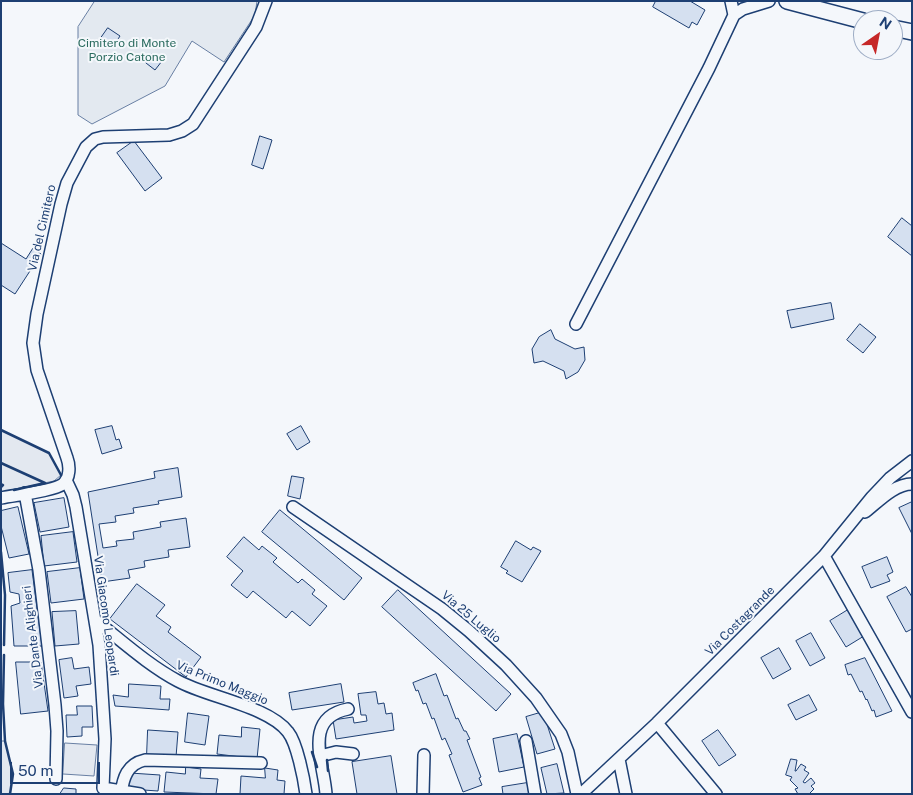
<!DOCTYPE html>
<html>
<head>
<meta charset="utf-8">
<style>
  body { margin:0 }
  #map { position:relative; width:913px; height:795px; overflow:hidden; background:#f4f7fb; font-family:"Public Sans",sans-serif }
  canvas { display:block }
  .frame { position:absolute; inset:0; border:2px solid #1d3f73; pointer-events:none }
  .north { position:absolute; left:853px; top:10px; width:50px; height:50px; box-sizing:border-box; background:#f4f7fb; border:1px solid #9eadc5; border-radius:50%; rotate:33deg; font-size:14px; font-weight:700; line-height:20px; text-align:center; color:#1d3f73 }
  .north::after { content:''; display:block; margin:auto; width:18px; height:22px; background:#c62828; clip-path:polygon(50% 0,100% 100%,50% 72%,0 100%) }
  .scale { position:absolute; left:10px; top:762px; width:90px; height:22px; box-sizing:border-box; border:2px solid #1d3f73; border-top:0; padding-left:6px; font-size:15px; line-height:18px; white-space:nowrap; color:#1d3f73; -webkit-text-stroke:4px #f4f7fb; paint-order:stroke }
</style>
</head>
<body>
<div id="map">
<canvas width="913" height="795"></canvas>
<div class="frame"></div>
<div class="north">N</div>
<div class="scale">50 m</div>
</div>
<script>
const c = document.querySelector('canvas').getContext('2d');
c.lineJoin = 'round';
function fill(path, color) { c.fillStyle = color; c.fill(path, 'evenodd'); }
function stroke(path, color, width, dash) { c.strokeStyle = color; c.lineWidth = width; c.lineCap = dash ? 'butt' : 'round'; c.setLineDash(dash || []); c.stroke(path); }
function write(font, color, halo, rows, align = 'center') {
  c.font = font + ' "Public Sans",sans-serif'; c.lineWidth = 4; c.setLineDash([]); c.textBaseline = 'middle'; c.strokeStyle = halo; c.fillStyle = color; for (const [text, x, y, turn = 0] of rows) {
    c.save(); c.translate(x, y); c.rotate((+turn || 0) * Math.PI / 180); c.textAlign = isNaN(turn) ? turn : align; if (halo) c.strokeText(text, 0, 0); c.fillText(text, 0, 0); c.restore();
  }
}
const green = new Path2D(`
  M95 1H257L255 15 224 62 192 41 165 86 92 124 78 115V27Z`);
fill(green, '#e3e9f0');
stroke(green, '#687fa3', 1);
const parking = new Path2D(`
  M1 430 49 453 61 475 54 481 1 492Z
  M1 741H5L13 774 10 794H1Z
  M65 743 97 745 94 776 63 774Z`);
fill(parking, '#e3e8f0');
stroke(parking, '#687fa3', 1);
const building = new Path2D(`
  M656 1H690L705 10 697 25 692 22 689 28 653 7Z
  M108 28 120 36 113 47 101 38Z
  M152 54 162 61 155 70 146 63Z
  M260 136 272 140 263 169 252 165Z
  M134 141 162 178 145 191 117 153Z
  M902 218 912 226V256L888 237Z
  M1 243 26 259 33 248 41 254 15 294 1 285Z
  M831 303 834 319 791 328 787 311Z
  M860 324 876 337 863 353 847 340Z
  M551 330 555 339 575 349 584 347 585 360 578 372 566 379 564 371 543 361 534 363 532 349 539 337Z
  M112 426 116 440 119 439 122 448 102 454 95 430Z
  M301 426 310 442 297 450 287 434Z
  M178 468 182 497 158 501 159 504 133 508 134 513 115 516 116 522 99 524 103 548 117 546 116 541 134 539 133 532 161 527 160 522 186 518 190 547 168 550 169 557 144 561 145 567 128 570 130 578 102 582 88 492 155 478 154 472Z
  M292 476 304 478 300 499 288 496Z
  M64 498 69 527 40 532 34 503Z
  M912 502V534L899 508Z
  M18 507 29 554 9 558 1 526V511Z
  M280 510 362 578 344 600 262 532Z
  M73 532 77 562 44 566 41 536Z
  M244 537 259 550 262 546 277 558 273 562 298 583 302 579 315 590 312 594 327 606 310 626 292 611 286 618 253 591 247 598 231 585 243 571 227 557Z
  M516 541 531 550 533 547 541 551 522 582 506 573 508 571 501 567Z
  M887 557 893 572 887 575 890 581 871 588 862 567Z
  M80 568 84 599 51 603 47 572Z
  M32 570 42 646H14L11 606 20 603 19 594 10 592 8 573Z
  M137 584 165 605 156 616 171 627 168 632 201 657 186 677 110 619Z
  M906 587 912 597V629L906 632 887 597Z
  M398 590 511 694 496 711 382 607Z
  M848 610 864 636 846 647 830 621Z
  M76 611 79 644 55 646 52 612Z
  M811 633 825 658 810 666 796 641Z
  M779 648 791 669 773 679 761 658Z
  M72 658 74 669 89 667 91 684 76 686 78 696 64 698 59 660Z
  M865 658 892 711 876 717 874 710 872 711 867 699 866 700 862 691 860 692 851 674 848 675 845 665Z
  M16 662H41L48 711 21 714Z
  M436 674 444 696 447 695 456 719 458 718 464 731H466L470 739 467 740 481 777 479 778 482 785 463 792 449 755 452 754 445 738 442 740 434 718 432 719 426 703 423 704 418 690 416 691 413 683Z
  M129 684 161 686 160 699H170L169 710 115 706 113 695 128 697Z
  M341 684 344 702 292 710 289 693Z
  M376 692 378 704 384 703 386 714 392 713 394 730 336 739 333 720 353 717 354 723 367 721 366 715H361L358 694Z
  M809 695 817 710 796 720 788 705Z
  M77 706H92L93 727H82V736L67 737 66 715H77Z
  M543 712 555 749 537 754 526 717Z
  M188 713 209 716 205 745 185 742Z
  M242 727 260 729 257 759 217 754 219 735 241 737Z
  M148 730 178 732 176 757 147 755Z
  M718 730 736 755 719 766 702 741Z
  M517 734 524 767 499 772 493 739Z
  M391 756 397 794H357L352 762Z
  M791 759 797 760 795 771H796L801 764 806 767 804 770 809 773 803 782 805 783 811 778 815 783 811 786 814 789 809 794H798L795 789 798 788 790 780 792 777 786 775Z
  M557 764 564 793 547 794 541 768Z
  M186 767 201 769 200 778 218 779 216 794 164 792 166 772 185 774Z
  M265 768 278 770 277 780 285 781 284 794H240L241 776 265 778Z
  M130 773 160 775 158 791 129 789Z
  M527 783 529 794H503L502 787Z
  M64 788 76 789V794H60Z`);
fill(building, '#d5e0f0');
stroke(building, '#1d3f73', 1);
const street = new Path2D(`
  M731 1 734 15
  M576 324 709 68 734 15 743 9 769 1
  M66 480 73 495 76 507 99 645 105 739 103 788 140 794
  M25 493 39 570 55 705 57 731 56 779
  M1 498C15 495 54 491 63 484 70 478 70 466 67 458L37 370 33 343 37 314 61 204 67 183 86 147 95 139 103 137 169 135 182 131 193 124 256 27 266 1
  M293 507 442 609 469 631 506 665 536 698 561 734 568 752 577 794
  M865 512C878 502 894 484 912 484
  M824 556 912 712
  M95 620C122 641 148 665 178 681 207 697 268 706 288 732 297 743 304 779 306 794
  M657 723 716 794
  M526 741 535 794
  M320 756 336 752 353 754
  M619 759 626 794
  M121 794C123 778 127 764 145 760L261 763
  M326 794C324 763 302 718 348 709
  M423 794 424 755
  M581 794 657 723 824 556 872 497 890 478 912 461`);
const secondary = new Path2D(`
  M787 1 863 21
  M893 28 912 32`);
stroke(street, '#1d3f73', 14);
stroke(secondary, '#1d3f73', 18);
stroke(street, '#f4f7fb', 11);
stroke(secondary, '#f4f7fb', 15);
stroke(new Path2D(`
  M1 430 49 453 61 475
  M1 463 45 483 14 490
  M1 484 3 485 1 487
  M1 552 5 595 4 645
  M4 655 3 704 5 741 13 774 10 794
  M312 752 317 767
  M327 760 328 771`), '#1d3f73', 2.5);
write('12px', '#2c6c60', '#f4f7fb', [
  ["Cimitero di Monte",127,43],
  ["Porzio Catone",127,57]
]);
write('12px', '#1d3f73', '#f4f7fb', [
  ["Via del Cimitero",42,228,-77],
  ["Via Giacomo Leopardi",106,616,82],
  ["Via 25 Luglio",471,617,40],
  ["Via Costagrande",740,621,-45],
  ["Via Dante Alighieri",33,637,-97],
  ["Via Primo Maggio",222,683,22]
]);
</script>
</body>
</html>
